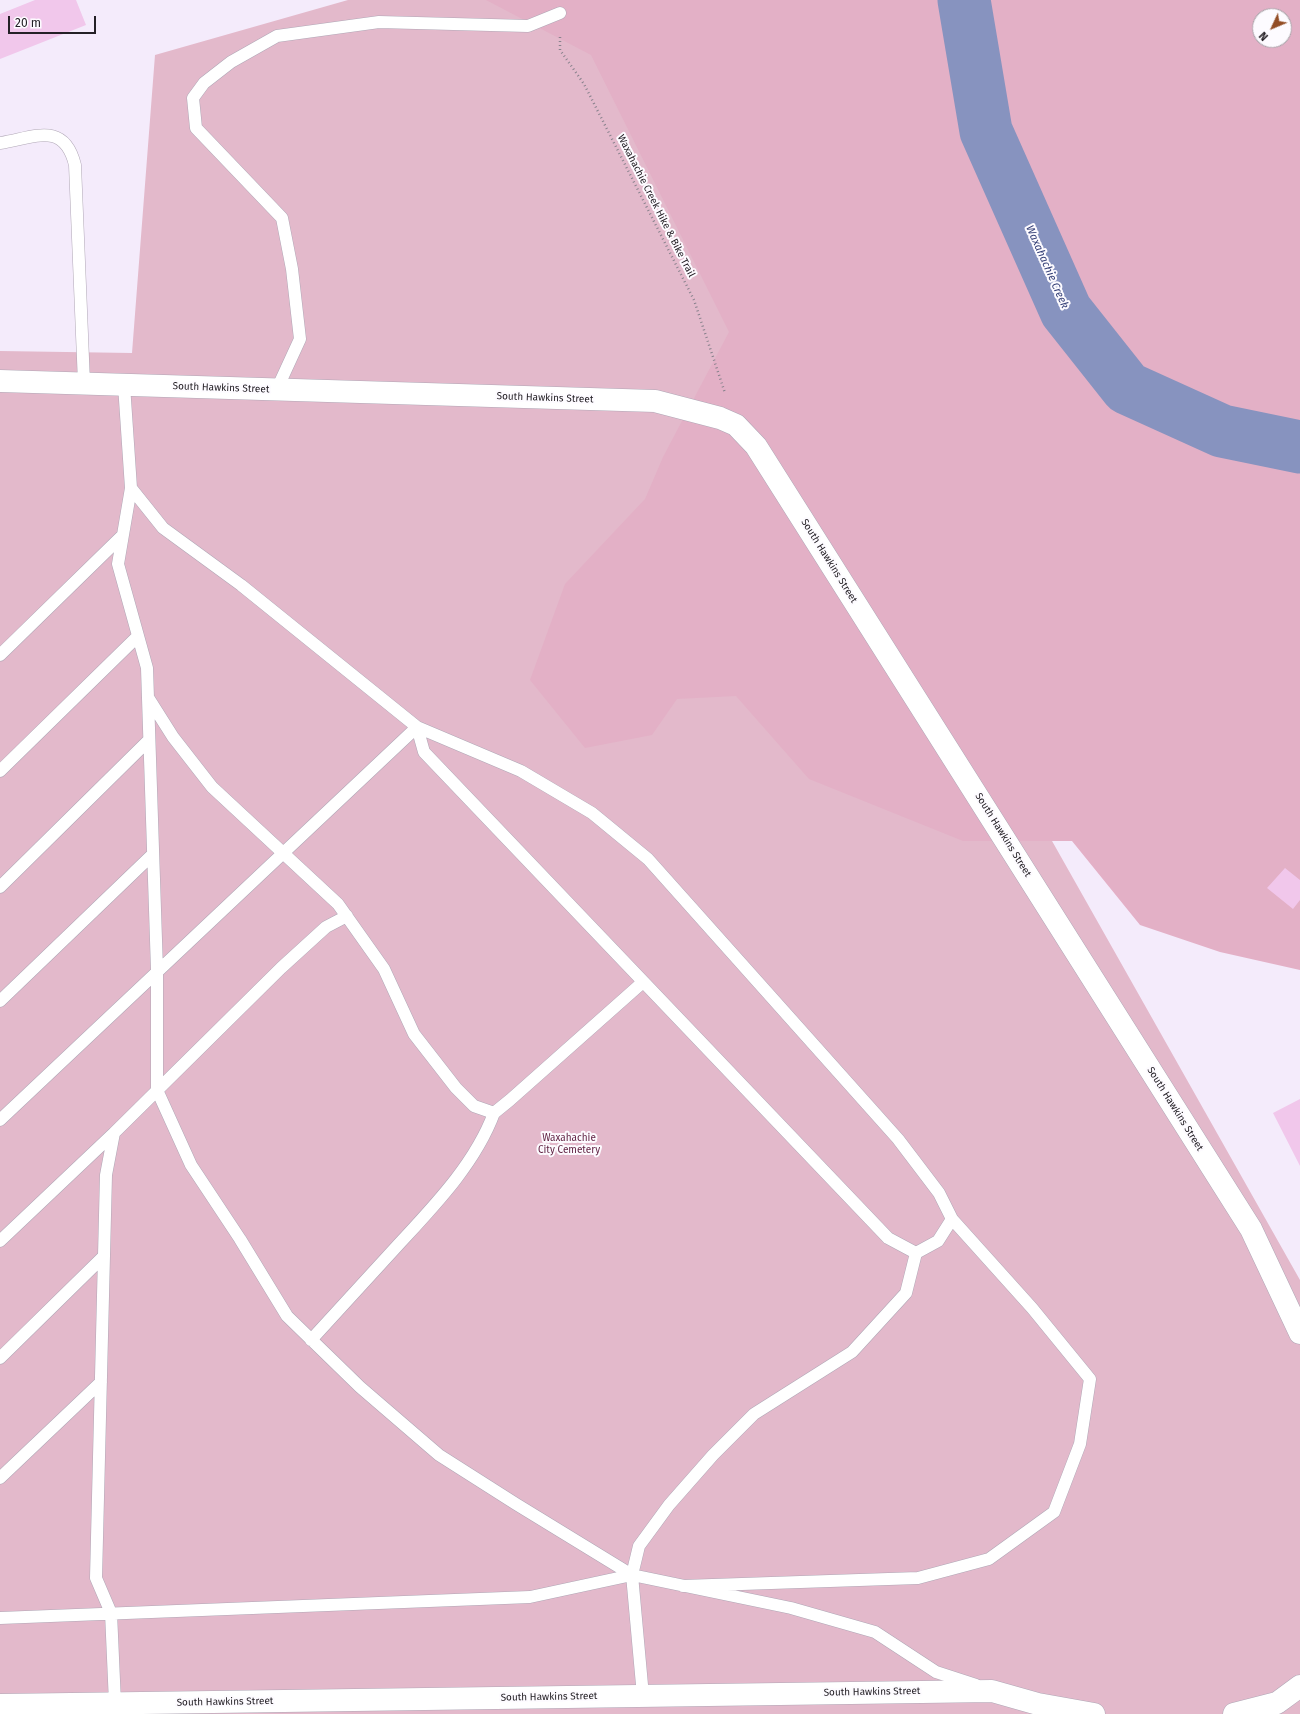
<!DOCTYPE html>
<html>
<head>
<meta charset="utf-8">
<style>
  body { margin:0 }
  #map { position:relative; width:1300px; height:1714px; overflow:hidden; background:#f4ebfb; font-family:"Fira Sans",sans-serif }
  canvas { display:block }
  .north { position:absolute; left:1252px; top:8px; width:40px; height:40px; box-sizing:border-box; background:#fdfbff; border:1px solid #a6a3a8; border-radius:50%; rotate:226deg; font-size:11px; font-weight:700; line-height:16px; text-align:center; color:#242026 }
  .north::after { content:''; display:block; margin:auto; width:14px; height:18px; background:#934d25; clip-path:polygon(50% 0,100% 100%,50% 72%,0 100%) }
  .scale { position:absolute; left:8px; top:16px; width:88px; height:18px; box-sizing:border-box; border:2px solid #242026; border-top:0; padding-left:5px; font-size:12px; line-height:14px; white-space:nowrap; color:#242026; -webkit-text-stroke:3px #fdfbff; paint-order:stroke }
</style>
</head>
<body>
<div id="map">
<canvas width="1300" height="1714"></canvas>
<div class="north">N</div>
<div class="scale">20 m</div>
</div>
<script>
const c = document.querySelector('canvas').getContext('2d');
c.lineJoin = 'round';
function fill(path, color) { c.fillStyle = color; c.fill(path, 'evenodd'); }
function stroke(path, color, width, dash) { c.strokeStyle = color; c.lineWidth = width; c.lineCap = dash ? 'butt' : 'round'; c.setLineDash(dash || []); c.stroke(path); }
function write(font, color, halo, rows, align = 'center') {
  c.font = font + ' "Fira Sans",sans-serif'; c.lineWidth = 4; c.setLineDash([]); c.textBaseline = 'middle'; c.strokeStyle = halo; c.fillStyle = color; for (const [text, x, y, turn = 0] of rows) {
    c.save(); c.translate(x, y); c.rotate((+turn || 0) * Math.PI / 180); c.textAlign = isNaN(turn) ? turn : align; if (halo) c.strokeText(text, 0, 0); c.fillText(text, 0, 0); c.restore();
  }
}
fill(new Path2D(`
  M348 0H577L1300 1280V1714H0V351L132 353 155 55Z`), '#e3b9cb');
fill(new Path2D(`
  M486 0H1300V970L1220 952 1140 925 1072 841H963L809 779 736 696 677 699 652 735 585 748 530 680 565 584 645 499 663 457 729 332 591 55ZM1260 16H1284V40H1260Z`), '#e3b0c6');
stroke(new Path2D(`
  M964 0 986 131 1066 311 1127 388 1222 431 1300 447`), '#8793bf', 53);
fill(new Path2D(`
  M35 0H76L86 25 0 59V14Z
  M1285 868 1300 880V900L1293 909 1267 888Z
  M1300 1099V1166L1273 1113Z`), '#f1c7eb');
const lane = new Path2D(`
  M0 143C33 138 64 120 75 165L84 383
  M124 385 131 488 118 564 147 668 157 970V1090L191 1165 240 1239 287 1316 360 1387 439 1455 516 1504 632 1575 791 1608 875 1632 936 1672 976 1685
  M277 389 300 339 292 269 282 218 196 128 193 98 204 83 231 62 277 36 379 22 528 26 560 13
  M131 488 163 528 241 585 417 727 521 771 592 813 648 859 898 1139 939 1193 952 1219 1032 1308 1090 1379 1080 1444 1054 1512 989 1559 918 1578 683 1586
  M0 655 123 535
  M149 699 173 737 212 787 338 904 384 969 414 1034 456 1088 474 1106 494 1113 510 1100 643 982
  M0 771 138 636
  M0 887 149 740
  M0 1001 152 855
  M0 1120 417 727 424 752 888 1238 916 1253 938 1241 952 1219
  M0 1241 114 1133
  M311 1340C340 1308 369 1277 398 1245 434 1206 475 1164 494 1113
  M0 1358 104 1256
  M0 1478 101 1382
  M0 1618 530 1597 632 1575
  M643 1696 632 1575 639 1546 669 1505 713 1455 754 1414 852 1352 906 1293 916 1253
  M115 1703 111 1613 96 1578 106 1175 114 1133 281 968 326 927 347 916`);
const street = new Path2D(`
  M0 381 655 401 720 418 736 425 756 446 1251 1229 1300 1333
  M0 1705 992 1691 1038 1704 1094 1714
  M1234 1714 1277 1703 1300 1686`);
stroke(lane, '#b0a7b6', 13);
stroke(street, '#b0a7b6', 23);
stroke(new Path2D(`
  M560 37V50L584 84 694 300 725 393`), '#89828d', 2.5, [1, 3]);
stroke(lane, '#fff', 12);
stroke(street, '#fff', 22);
write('10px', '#242026', '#fdfbff', [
  ["Waxahachie Creek Hike & Bike Trail",656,206,63],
  ["South Hawkins Street",221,388,2],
  ["South Hawkins Street",545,398,2],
  ["South Hawkins Street",829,561,58],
  ["South Hawkins Street",1003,835,58],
  ["South Hawkins Street",1175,1109,58],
  ["South Hawkins Street",872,1692,-1],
  ["South Hawkins Street",549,1697,-1],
  ["South Hawkins Street",225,1702,-1]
]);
write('10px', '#612444', '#fdfbff', [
  ["Waxahachie",569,1138],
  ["City Cemetery",569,1150]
]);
write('italic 11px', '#333e76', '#fdfbff', [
  ["Waxahachie Creek",1047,267,66]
]);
</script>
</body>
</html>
